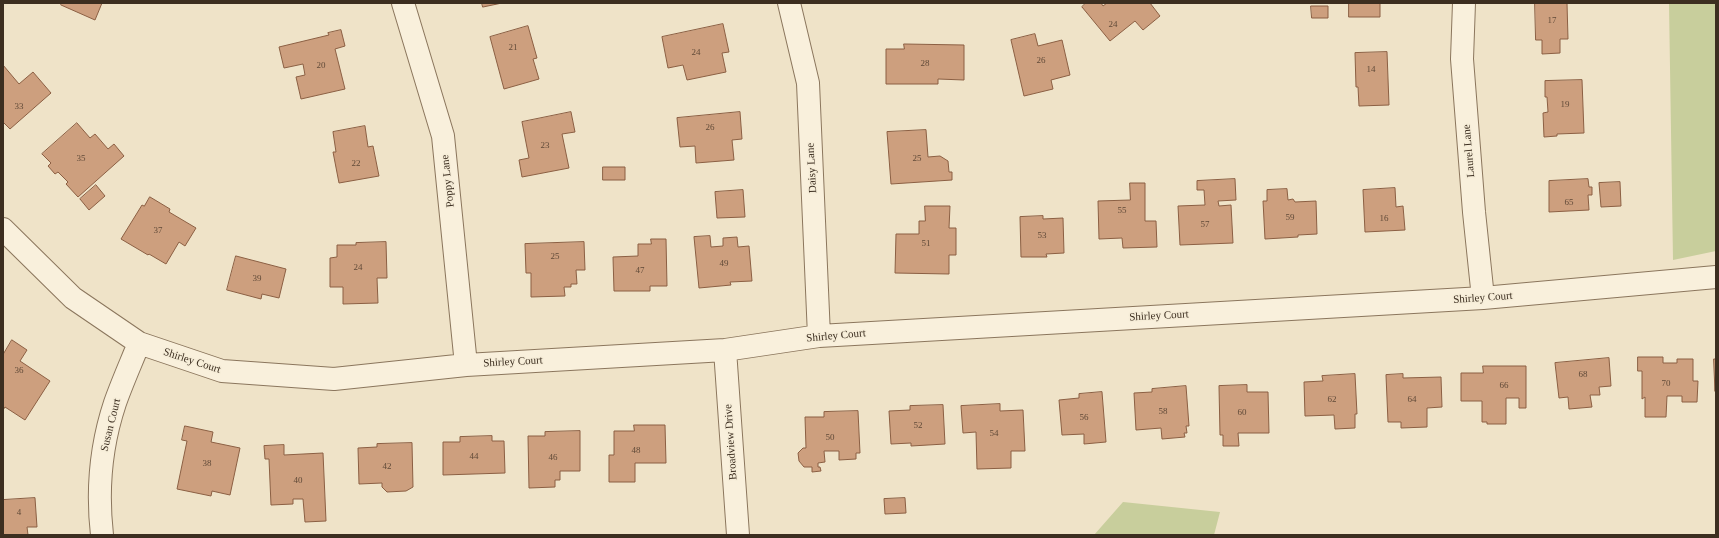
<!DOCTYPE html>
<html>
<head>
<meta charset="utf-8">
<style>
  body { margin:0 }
  #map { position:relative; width:1719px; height:538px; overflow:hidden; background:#efe3c8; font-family:"Times New Roman",serif }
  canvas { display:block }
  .frame { position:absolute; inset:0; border:4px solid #3c2e20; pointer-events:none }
</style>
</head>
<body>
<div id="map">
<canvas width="1719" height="538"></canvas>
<div class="frame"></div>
</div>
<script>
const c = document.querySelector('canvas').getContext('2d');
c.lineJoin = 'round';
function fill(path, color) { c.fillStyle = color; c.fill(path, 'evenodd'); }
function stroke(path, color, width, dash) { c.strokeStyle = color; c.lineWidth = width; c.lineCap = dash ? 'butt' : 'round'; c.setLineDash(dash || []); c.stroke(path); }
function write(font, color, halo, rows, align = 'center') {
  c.font = font + ' "Times New Roman",serif'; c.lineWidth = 3; c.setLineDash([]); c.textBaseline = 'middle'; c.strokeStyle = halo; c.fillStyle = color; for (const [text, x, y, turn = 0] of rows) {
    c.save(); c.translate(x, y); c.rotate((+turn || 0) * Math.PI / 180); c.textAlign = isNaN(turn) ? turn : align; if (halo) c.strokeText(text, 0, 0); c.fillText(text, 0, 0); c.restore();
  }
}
fill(new Path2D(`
  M1669 3H1716V251L1673 260Z
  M1123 502 1220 512 1214 535H1094Z`), '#c8ce9c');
const building = new Path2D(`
  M62 3H102L95 20 61 5Z
  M482 3H502L483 7Z
  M1086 3H1101L1103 6 1107 3H1150L1160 16 1143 30 1135 21 1110 41 1082 7Z
  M1349 3H1380V17H1349Z
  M1535 3H1567L1568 39H1560V53L1542 54V40H1536Z
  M1311 6H1328V18H1312Z
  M723 24 729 52 722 53 726 72 687 80 683 65 668 68 662 37Z
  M528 26 537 58 533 59 539 79 504 89 490 37Z
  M341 30 345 46 335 49 345 89 301 99 296 77 305 75 303 64 284 68 279 47 329 35 328 33Z
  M1035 34 1038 46 1062 40 1070 75 1051 80 1053 89 1024 96 1011 40Z
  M904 44 964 45V80L938 79V84H886V49H904Z
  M1387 52 1389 105 1359 106 1358 87H1356L1355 53Z
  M3 65 19 84 33 72 51 93 10 129 3 122Z
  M1582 80 1584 133 1557 134V136L1544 137 1543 113 1548 112 1547 97H1545V81Z
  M571 112 575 132 562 134 569 168 522 177 519 160 529 158 522 122Z
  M740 112 742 139 732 140 734 160 696 163 695 146 680 147 677 118Z
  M77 123 90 138 95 134 108 149 114 144 124 156 78 197 66 184 68 182 58 172 55 174 48 166 51 163 42 154Z
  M365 126 368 147 373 146 379 176 339 183 333 152H336L333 132Z
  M926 130 928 157 940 156 948 161 949 172H952V180L891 184 887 132Z
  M603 167H625V180H603Z
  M1235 179 1236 200 1218 201 1219 206 1231 205 1233 243 1180 245 1178 206 1205 205 1204 190H1197V181Z
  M1588 179 1589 187H1592V195H1588L1589 210 1549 212V181Z
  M1620 182 1621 206 1601 207 1599 183Z
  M1130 183H1145V221H1156L1157 247 1123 248 1122 238 1099 239 1098 201 1130 200Z
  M96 185 105 196 89 210 80 199Z
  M1395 188 1396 207 1403 206 1405 230 1365 232 1363 190Z
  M1287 189 1288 200 1293 199 1295 202 1316 201 1317 234 1298 235V237L1265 239 1263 201H1267V190Z
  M743 190 745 217 717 218 715 192Z
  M150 197 170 209 169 212 196 228 185 246 179 242 166 264 149 254 148 255 121 239 142 205 144 206Z
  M925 206H950L949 228H956V255H949V274L895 273 896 234H919V221H925Z
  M1043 216V219L1063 218 1064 253 1046 254 1047 257H1021L1020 217Z
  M710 236 711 247 723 246V238L737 237 738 247 749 246 752 281 730 282 731 285 699 288 694 237Z
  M651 239H666L667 286H650V291H614L613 257 638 256V244H651Z
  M386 242 387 278H377L378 303 343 304V287H330V258L337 257V245H356V243Z
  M584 242 585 270H576L577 284H571V287H564L565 296 531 297V273H526L525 244Z
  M236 256 286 269 279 298 262 294 261 299 227 290Z
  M12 340 27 350 20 361 50 381 25 420 5 407 3 410V355Z
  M1638 357H1663V363H1677V359H1693V381H1698L1697 402H1682V396H1667L1666 417H1645V397L1642 399V371H1638Z
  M1609 358 1611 386 1599 387 1600 395H1590L1592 407 1569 409 1568 397 1559 398 1555 363Z
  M1714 359H1716L1715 391Z
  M1483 366H1526V408H1519V398H1506V424H1487V422H1482V401H1461V373H1483Z
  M1355 374 1357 414H1355V428L1335 429 1334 415 1305 416 1304 382 1323 381 1322 376Z
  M1403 374V378L1441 377 1442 407 1427 408V427L1401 428V422H1388L1386 375Z
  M1247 385V392H1268L1269 433H1238L1239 446H1223V435H1220L1219 386Z
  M1186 386 1189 426H1186L1187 433H1184L1185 437 1162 439 1161 428 1136 430 1134 393 1152 392V389Z
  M1102 392 1106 442 1084 444V434L1062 435 1059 400 1079 398V394Z
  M1000 404V411L1023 410 1025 451H1011V468L977 469 976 432 963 433 961 406Z
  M943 405 945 444 911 446V443L891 444 889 411 910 410V406Z
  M858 411 860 453H856V459L839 460V451H824L825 462 818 463V467H820L821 471 812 472V467H804L799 461 798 453 803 448H806L805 417H824V412Z
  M634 425H665L666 463H635V482H609V455H614V431H634Z
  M185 426 213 432 211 442 240 448 230 495 212 491 211 496 177 489 187 441 182 440Z
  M580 431V471H560V480H555V487L529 488 528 436H545V432Z
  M492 436V441H504L505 473 443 475V442H460V437Z
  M412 443 413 487 406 491 387 492 382 487V483L359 484 358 448 377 447V444Z
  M284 445V455L323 453 326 521 305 522 303 499H293V504L271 505 269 459H265L264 446Z
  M35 498 37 527H27L28 535H3V500Z
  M905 498 906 513 885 514 884 499Z`);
fill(building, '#cd9f7e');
stroke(building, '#8b5f43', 1);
const street = new Path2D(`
  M403 3 443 136 466 365
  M789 3 808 83 819 336
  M1464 3 1462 59 1474 212 1483 298
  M3 229 73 298 139 343 222 371 334 379 466 365 725 350 819 336 1483 298 1716 277
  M725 350 738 535
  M102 535C97 491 101 445 115 403 122 383 131 363 139 343`);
stroke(street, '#8b765d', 24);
stroke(street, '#f9f0dc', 22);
write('9px', '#604a38', null, [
  ["17",1552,21],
  ["24",1113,25],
  ["21",513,48],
  ["24",696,53],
  ["26",1041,61],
  ["28",925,64],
  ["20",321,66],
  ["14",1371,70],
  ["19",1565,105],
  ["33",19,107],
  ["26",710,128],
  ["23",545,146],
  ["35",81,159],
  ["25",917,159],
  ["22",356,164],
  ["65",1569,203],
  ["55",1122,211],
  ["59",1290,218],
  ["16",1384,219],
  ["57",1205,225],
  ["37",158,231],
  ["53",1042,236],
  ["51",926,244],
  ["25",555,257],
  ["49",724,264],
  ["24",358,268],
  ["47",640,271],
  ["39",257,279],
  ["36",19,371],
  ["68",1583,375],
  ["70",1666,384],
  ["66",1504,386],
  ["62",1332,400],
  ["64",1412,400],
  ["58",1163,412],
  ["60",1242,413],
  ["56",1084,418],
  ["52",918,426],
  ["54",994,434],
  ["50",830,438],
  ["48",636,451],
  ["44",474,457],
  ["46",553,458],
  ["38",207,464],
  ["42",387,467],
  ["40",298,481],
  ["4",19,513]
]);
write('11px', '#3c2e20', '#f6edd8', [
  ["Laurel Lane",1469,151,-95],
  ["Daisy Lane",812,168,-93],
  ["Poppy Lane",448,181,-96],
  ["Shirley Court",1483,298,-4],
  ["Shirley Court",1159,316,-3],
  ["Shirley Court",836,336,-5],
  ["Shirley Court",192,361,18],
  ["Shirley Court",513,362,-3],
  ["Susan Court",111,425,-76],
  ["Broadview Drive",731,442,-94]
]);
</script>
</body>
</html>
